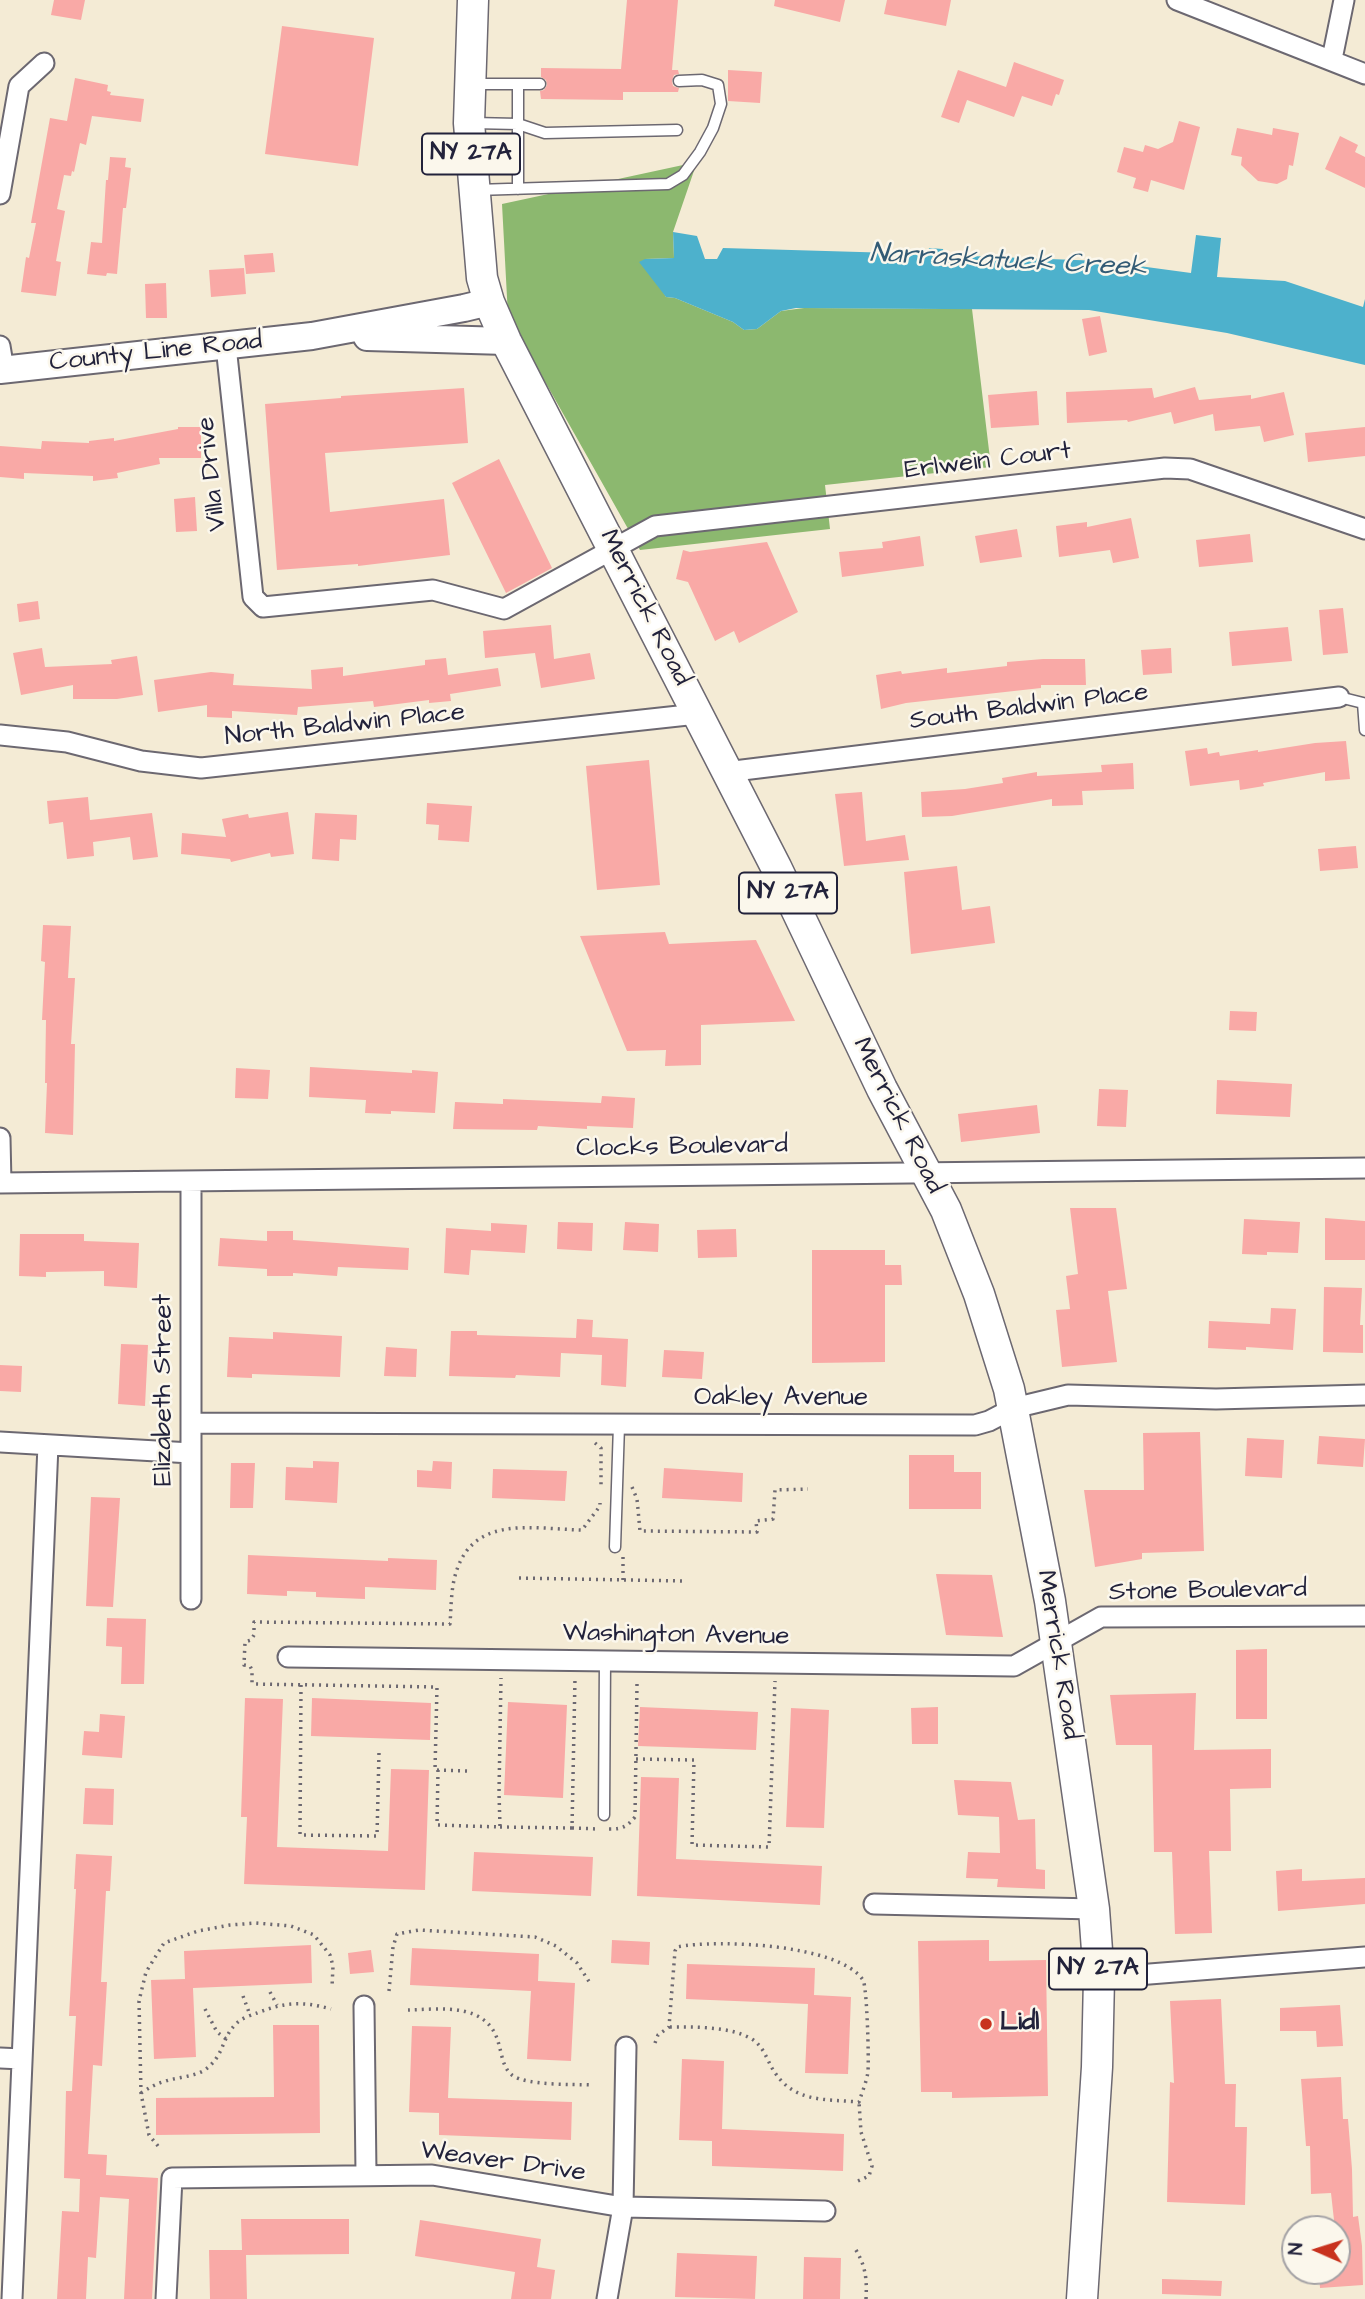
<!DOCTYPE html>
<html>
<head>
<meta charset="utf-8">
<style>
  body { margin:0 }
  #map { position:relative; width:1365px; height:2299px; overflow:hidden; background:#f4ebd5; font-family:"Architects Daughter",sans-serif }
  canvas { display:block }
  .north { position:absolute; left:1281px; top:2215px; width:70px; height:70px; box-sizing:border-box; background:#fbf7ec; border:2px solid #a4a2a5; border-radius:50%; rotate:273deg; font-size:19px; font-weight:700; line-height:28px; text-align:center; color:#22223b }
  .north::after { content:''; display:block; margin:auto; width:24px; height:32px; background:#c8321e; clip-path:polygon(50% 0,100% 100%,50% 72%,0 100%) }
</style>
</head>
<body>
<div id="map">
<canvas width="1365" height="2299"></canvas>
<div class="north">N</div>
</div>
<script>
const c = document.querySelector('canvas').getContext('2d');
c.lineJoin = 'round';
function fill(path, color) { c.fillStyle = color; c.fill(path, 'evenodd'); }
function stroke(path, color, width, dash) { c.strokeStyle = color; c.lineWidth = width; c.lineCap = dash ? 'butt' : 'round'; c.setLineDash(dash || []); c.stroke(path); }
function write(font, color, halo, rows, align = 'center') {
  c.font = font + ' "Architects Daughter",sans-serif'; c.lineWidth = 5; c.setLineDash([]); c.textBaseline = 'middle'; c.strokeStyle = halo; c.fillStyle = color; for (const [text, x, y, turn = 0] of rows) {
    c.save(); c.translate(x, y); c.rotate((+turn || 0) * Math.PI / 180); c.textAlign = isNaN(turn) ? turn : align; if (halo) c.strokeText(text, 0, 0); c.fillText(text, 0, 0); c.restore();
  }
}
fill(new Path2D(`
  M697 162 673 232 674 258 645 259 666 297 675 298 733 322 744 330 757 329 781 311 804 308 972 309 991 467 825 485 830 529 640 550 508 316 502 204Z`), '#8cb86f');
fill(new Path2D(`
  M673 232 697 236 705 259H717L723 248 928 254 929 248 943 249 944 255 1102 261 1191 273 1196 235 1221 238 1217 277 1285 281 1363 307 1365 299V365L1227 333 1089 310 796 308 781 311 757 329 744 330 733 322 675 298 666 297 639 262 645 259 674 258Z`), '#4db1cc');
fill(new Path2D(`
  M54 0H85L81 20 51 15Z
  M627 0H678L672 70H678L679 74 674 75 672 81 673 86 679 88 678 92H623V100L541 99 540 91 544 90 547 85 546 80 541 77V68L621 69Z
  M775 0H845L840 22 774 6Z
  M887 0H951L946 26 884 14Z
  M282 26 374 38 358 166 265 154Z
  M1014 62 1064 80 1059 95 1056 94 1052 106 1022 96 1014 117 967 100 959 123 941 117 958 70 1006 87Z
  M728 70 762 72 760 103 728 101Z
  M75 78 108 85 107 91 111 92 110 95 144 99 141 122 92 116 86 145 80 143 74 172 72 171 71 176 64 175 57 209 65 211 56 261 61 262 56 296 21 292 26 257 29 258 36 223H31L50 118 67 121Z
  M1179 121 1200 127 1184 190 1151 180 1148 192 1133 188 1136 178 1117 172 1124 147 1143 152 1145 145 1158 149 1173 142Z
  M1237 128 1272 135 1273 128 1299 133 1293 166 1289 165 1287 179 1277 184 1258 181 1241 165 1242 157 1231 155Z
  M1340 136 1358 145 1355 152 1365 157V188L1325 169Z
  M110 157 126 158 125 167 131 168 126 208H123L117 274 107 273 106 276 87 274 91 242 102 243 106 180H108Z
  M273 253 275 272 246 274 244 255Z
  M244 268 246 294 211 297 209 270Z
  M166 283 167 318H146L145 284Z
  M1100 316 1107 352 1089 356 1082 319Z
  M1195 387 1199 400 1251 395V399L1284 392 1294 435 1264 442 1260 426 1215 431 1213 414 1174 424 1171 412 1128 422 1127 420 1067 423 1066 392 1152 388 1154 398Z
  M464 388 468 443 325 453 330 512 444 499 450 555 358 566V564L277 570 265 404 341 398V396Z
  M1037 391 1039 425 991 428 988 395Z
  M178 427H201V458H159L160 464 117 473 118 478 93 481V476L24 473V479L0 477V446L41 449 42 441 89 443V441L114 438V441L178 429Z
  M1365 427V456L1308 462 1305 433Z
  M499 459 552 568 506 593 452 483Z
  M195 497 197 531 176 532 174 499Z
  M1131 518 1139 558 1113 563 1110 550 1059 557 1056 526 1087 522V527Z
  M1017 529 1022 557 980 563 975 536Z
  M1250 534 1253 562 1199 567 1196 540Z
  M920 536 924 566 842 577 839 552 883 548 882 542Z
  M767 542 798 612 739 643 734 631 715 641 688 582 676 579 683 550 690 552Z
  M38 601 40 619 19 622 17 604Z
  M1343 608 1348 653 1323 655 1319 610Z
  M551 625 554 659 590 653 595 679 541 688 535 653 485 658 483 631Z
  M1288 627 1292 661 1232 666 1229 632Z
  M42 648 45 667 112 664 111 660 137 656 143 695 117 699H73V685L21 695 13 653Z
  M1171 648 1172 673 1143 675 1141 650Z
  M446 658 448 675 498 668 501 686 450 694 451 701 429 703V700L374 707 373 701 298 707 297 715 232 711V718L207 717V705L158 712 154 680 211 672 234 674 233 685 312 689 311 670 343 667V676L425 665V660Z
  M1043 659H1085L1086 685H1041V688L906 703 881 709 876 675 901 671 902 674 947 668V673L1007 666V662Z
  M1346 741 1350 779 1325 781V772L1263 783 1264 786 1240 790 1239 780 1190 786 1185 751 1207 748 1208 754 1219 752 1220 756 1258 750V752L1315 743Z
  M649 760 660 885 597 890 586 766Z
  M1133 763 1134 789 1082 791 1083 805 1052 806V799L952 816 922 817 921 792 965 789 1003 783 1002 778 1037 772V776L1102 772 1101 765Z
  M862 792 866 841 905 835 909 860 844 866 835 794Z
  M88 797 90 820 152 813 158 857 133 860 130 837 93 842 94 856 67 859 63 822 49 824 47 801Z
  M427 803 472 806 469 842 438 840 439 825 426 824Z
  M288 812 294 854 271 857 270 853 231 862 230 859 181 854 182 833 226 837 222 819 248 814 249 818Z
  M315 813 357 815 356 840 340 839 339 861 312 859Z
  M1356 846 1358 868 1320 871 1318 849Z
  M957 866 962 910 990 906 995 943 911 954 904 872Z
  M43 925 71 926 68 978H75L71 1044H75L73 1135 45 1133 47 1083H45L46 1020H42L45 962 41 961Z
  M665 932 669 944 756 940 795 1021 701 1025V1065L665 1066 666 1050 627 1051 580 936Z
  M1230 1011 1257 1012 1256 1031 1229 1030Z
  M310 1067 412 1073V1070L438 1072 435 1113 391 1111V1114L365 1113 366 1100 309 1097Z
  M236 1068 270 1070 268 1099 235 1098Z
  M1217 1080 1292 1084 1290 1117 1216 1114Z
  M1099 1089 1128 1090 1126 1127 1097 1126Z
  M602 1096 635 1098 633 1128 587 1126V1129L538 1126 537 1130 453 1129 455 1102 503 1104V1099L601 1103Z
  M1037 1105 1040 1133 961 1142 958 1114Z
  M1070 1208H1116L1127 1289 1108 1291 1117 1362 1062 1367 1056 1310 1070 1309 1066 1276 1078 1274Z
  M1325 1218 1365 1221V1260H1325Z
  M1244 1219 1300 1222 1298 1253 1267 1252V1255L1242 1254Z
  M558 1222 593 1223 592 1251 557 1249Z
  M625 1222 659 1224 658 1252 623 1250Z
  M491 1223 527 1225 525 1253 471 1250 469 1275 444 1273 446 1228 491 1231Z
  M736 1229 737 1257 698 1258 697 1230Z
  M267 1231H293V1240L409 1248 408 1270 338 1267 337 1276 293 1273V1276H267V1269L218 1266 220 1238 267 1241Z
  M20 1234H84V1241L139 1243 137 1288 104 1286V1271L46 1272V1277L19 1276Z
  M812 1250H885V1265H901L902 1285H885V1362L812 1363Z
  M1324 1287 1362 1288 1360 1325H1363V1353L1323 1352Z
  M1271 1308 1296 1309 1293 1350 1246 1347V1350L1208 1348 1209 1321 1270 1324Z
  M577 1319 593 1320 592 1337 628 1339 626 1387 601 1385 602 1355 561 1353 560 1377 516 1375 515 1378 449 1376 451 1331H477V1335L576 1338Z
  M273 1332 342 1336 340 1377 252 1374V1378L227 1377 229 1337 273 1339Z
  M121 1344 148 1345 145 1406 118 1404Z
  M386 1347 417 1349 416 1377 384 1376Z
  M664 1350 704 1352 702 1379 662 1377Z
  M0 1365 22 1366 21 1392 0 1391Z
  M1200 1432 1204 1551 1142 1553V1559L1095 1567 1084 1490H1144L1143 1433Z
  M1319 1436 1365 1439 1363 1467 1317 1464Z
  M1247 1438 1284 1440 1282 1478 1245 1476Z
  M909 1455H954V1472H981V1509H909Z
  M313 1461 339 1462 337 1503 285 1500 286 1467 313 1468Z
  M433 1461 452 1462 451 1489 417 1487V1470L432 1471Z
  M231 1463H255L253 1508H230Z
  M664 1468 743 1473 742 1502 662 1498Z
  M493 1469 567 1471 565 1501 492 1498Z
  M91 1497 120 1498 113 1607 86 1606Z
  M248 1555 388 1561V1558L437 1560 436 1590 365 1587V1599L316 1597V1592L287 1591V1596L247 1594Z
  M936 1574 992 1575 1003 1637 946 1635Z
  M107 1618 146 1619 144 1684H121L122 1647 106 1646Z
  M1267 1649V1719H1236V1650Z
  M1196 1693 1194 1750 1271 1749V1788L1230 1789 1231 1851H1209L1212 1933 1175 1934 1172 1852H1154L1152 1745H1116L1110 1695Z
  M245 1698 283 1699 277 1847 388 1851 391 1769 429 1770 425 1890 244 1884 247 1817H241Z
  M312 1698 431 1703 430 1740 311 1736Z
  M508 1702 567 1705 563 1798 504 1795Z
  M640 1707 758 1712 756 1750 638 1746Z
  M938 1707V1744H912L911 1708Z
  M791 1708 829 1710 824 1828 786 1827Z
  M100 1714 125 1716 122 1758 82 1755 84 1731 99 1732Z
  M641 1777 679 1778 676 1859 822 1866 820 1905 637 1896Z
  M954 1780 1011 1782 1018 1820 1035 1819 1036 1869 1045 1870V1889L997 1887 998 1879 966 1878 968 1852 1000 1853 999 1817 958 1815Z
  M85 1788 114 1789 113 1825 83 1824Z
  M474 1852 593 1857 591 1896 472 1891Z
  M76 1854 112 1856 110 1891H106L101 1982H107L102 2066 93 2065 88 2154 107 2155 106 2175 158 2178 152 2299H124L129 2199 100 2197 96 2258 88 2257 86 2299H57L62 2211 79 2212 80 2179 64 2178 66 2091H72L76 2016H69L76 1889H74Z
  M1302 1869V1881L1365 1878V1904L1278 1911 1276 1871Z
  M612 1940 650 1942 649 1965 611 1963Z
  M989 1940V1961L1046 1960 1048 2096 952 2098V2092H921L918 1941Z
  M311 1945 312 1983 193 1988 196 2057 154 2059 151 1980 185 1979 184 1951Z
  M412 1948 539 1954 538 1981 575 1983 571 2061 527 2059 531 1991 410 1985Z
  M371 1950 374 1972 350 1974 348 1953Z
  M687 1964 815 1968 814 1995 851 1997 848 2074 805 2073 808 2004 686 1999Z
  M1221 1999 1225 2084H1236L1235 2127H1247L1245 2205 1167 2202 1170 2082 1174 2083 1170 2001Z
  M1340 2005 1343 2046 1317 2047 1316 2031H1280V2008Z
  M273 2025H319L320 2133 156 2135V2098L274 2097Z
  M412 2026 451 2027 448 2098 572 2102 571 2140 439 2135V2113L409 2112Z
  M682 2059 724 2061 722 2129 844 2134 843 2171 712 2166V2141L679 2140Z
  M1341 2077 1343 2119H1348L1352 2169 1353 2217 1358 2216 1362 2246 1363 2285 1320 2288 1319 2271H1337V2263H1339L1337 2229H1335L1331 2193 1311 2194 1310 2146H1306L1301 2079Z
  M241 2219H349V2254L246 2255 247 2299H210L209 2250H242Z
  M420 2220 541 2239 537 2267 555 2270 551 2299H511L515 2272 415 2256Z
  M677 2253 757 2256 755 2299 675 2297Z
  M804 2257 841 2258 840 2299H803Z
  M1162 2279 1222 2281 1221 2296 1162 2294Z`), '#f9a9a6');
const lane = new Path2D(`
  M474 84H540
  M473 123 518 124 545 133 677 130
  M518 189V84
  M476 190 668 184 683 175 700 152 713 128 721 104 718 85 702 80 679 81
  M1339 697 1363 703 1365 730
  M615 1547 619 1425
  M604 1815 605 1661`);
const street = new Path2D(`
  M1177 0 1365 74
  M1332 59 1344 0
  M0 194 19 86 44 63
  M0 346 4 370
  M226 346 253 597 263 607 433 590 504 609 655 526 1165 468 1190 469 1365 529
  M0 735 67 742 141 761 201 768 697 714
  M726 772 1339 697
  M0 1138 1 1183
  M0 1183 1365 1168
  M191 1423 975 1425 989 1421 1014 1408 1068 1395 1216 1399 1365 1395
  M0 1442 191 1453
  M191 1599V1181
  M288 1657 1014 1666 1101 1617 1365 1616
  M874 1904 1094 1909
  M1099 1978 1365 1957
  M364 2006 366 2174
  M0 2058 22 2059
  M12 2299 48 1445
  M166 2299 172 2178 432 2175 623 2207 825 2211
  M607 2299 623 2207 626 2047`);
const secondary = new Path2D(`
  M367 337 506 341
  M0 370 312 336 464 308 489 302`);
const primary = new Path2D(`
  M473 0 469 123 482 278 489 302 506 341 776 867 882 1089 946 1210 979 1294 1009 1389 1050 1601 1094 1909 1099 1978 1097 2067 1082 2299`);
stroke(lane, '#6c6871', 13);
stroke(street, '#6c6871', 23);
stroke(secondary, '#6c6871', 30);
stroke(primary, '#6c6871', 33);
stroke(new Path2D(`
  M595 1443 601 1448V1485
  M632 1487 637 1499 640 1531 757 1532 756 1521 773 1519 775 1490 808 1489
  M519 1578 684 1581
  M623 1580V1557
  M301 1685 300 1835 377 1836 379 1752
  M636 1759 694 1760 692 1845 769 1847 775 1681
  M438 1770 437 1825 500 1827 499 1793 501 1678
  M467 1771 435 1770 437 1687 254 1684 252 1683V1670L250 1666 244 1665 245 1642 251 1640 254 1635V1622L450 1624C451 1610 451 1594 454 1580 469 1513 531 1529 582 1530L600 1506V1503
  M500 1827 572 1828 575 1678
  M572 1828 598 1829
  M609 1829C622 1829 627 1827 635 1817L637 1684
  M389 1991 393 1947 397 1934 419 1930 535 1937 556 1946 577 1963 590 1983
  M270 1992 277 2005
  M243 1996 250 2015
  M205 2009 217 2032 226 2039
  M408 2010C443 2009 489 2002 499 2045 502 2055 503 2068 512 2075 527 2086 572 2084 592 2085
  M655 2043 658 2035 669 2027 675 1951 677 1947C717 1939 839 1944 863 1980 867 1986 869 2060 868 2071 867 2081 862 2092 859 2102 824 2099 792 2103 772 2068 766 2057 762 2044 750 2038 728 2026 692 2027 669 2027
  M141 2093C149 2088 157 2083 166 2081 178 2077 192 2077 203 2071 225 2057 221 2037 237 2023 242 2018 251 2015 257 2013 285 2002 302 2001 331 2009
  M158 2146 149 2135 141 2093 139 2001 146 1972 164 1943 198 1931 230 1925 256 1923 291 1926 314 1935 330 1955 333 1966 332 1987
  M858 2181 869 2176 872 2166 861 2132 859 2102
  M856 2250C866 2267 867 2280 866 2299`), '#6c6871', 3.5, [2, 5]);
stroke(lane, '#fff', 10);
stroke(street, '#fff', 19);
stroke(secondary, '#fff', 26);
stroke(primary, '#fff', 30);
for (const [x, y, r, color] of [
  [986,2024,7,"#c8321e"]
]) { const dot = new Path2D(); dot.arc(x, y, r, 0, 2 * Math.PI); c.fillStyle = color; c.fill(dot); stroke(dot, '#fbf7ec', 2.5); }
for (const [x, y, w] of [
  [471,154,98],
  [788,893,98],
  [1098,1969,98]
]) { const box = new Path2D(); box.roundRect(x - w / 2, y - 20.5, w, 41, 5); c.fillStyle = '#fbf7ec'; c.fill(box); stroke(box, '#22223b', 2); }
write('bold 24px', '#22223b', null, [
  ["NY 27A",471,154],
  ["NY 27A",788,893],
  ["NY 27A",1098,1969]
]);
write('26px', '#22223b', '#fbf7ec', [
  ["County Line Road",156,353,-6],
  ["Erlwein Court",988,462,-7],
  ["Villa Drive",213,474,-96],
  ["Merrick Road",644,608,63],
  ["South Baldwin Place",1029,708,-7],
  ["North Baldwin Place",345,726,-6],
  ["Merrick Road",897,1116,63],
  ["Clocks Boulevard",682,1148,-1],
  ["Elizabeth Street",165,1390,-90],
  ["Oakley Avenue",781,1399],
  ["Stone Boulevard",1208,1592,-1],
  ["Washington Avenue",676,1636,1],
  ["Merrick Road",1057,1655,81],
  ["Weaver Drive",503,2163,8]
]);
write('bold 26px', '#22223b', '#fbf7ec', [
  ["Lidl",1000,2024]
], 'left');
write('italic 28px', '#335b75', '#fbf7ec', [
  ["Narraskatuck Creek",1008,262,3]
]);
</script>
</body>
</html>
